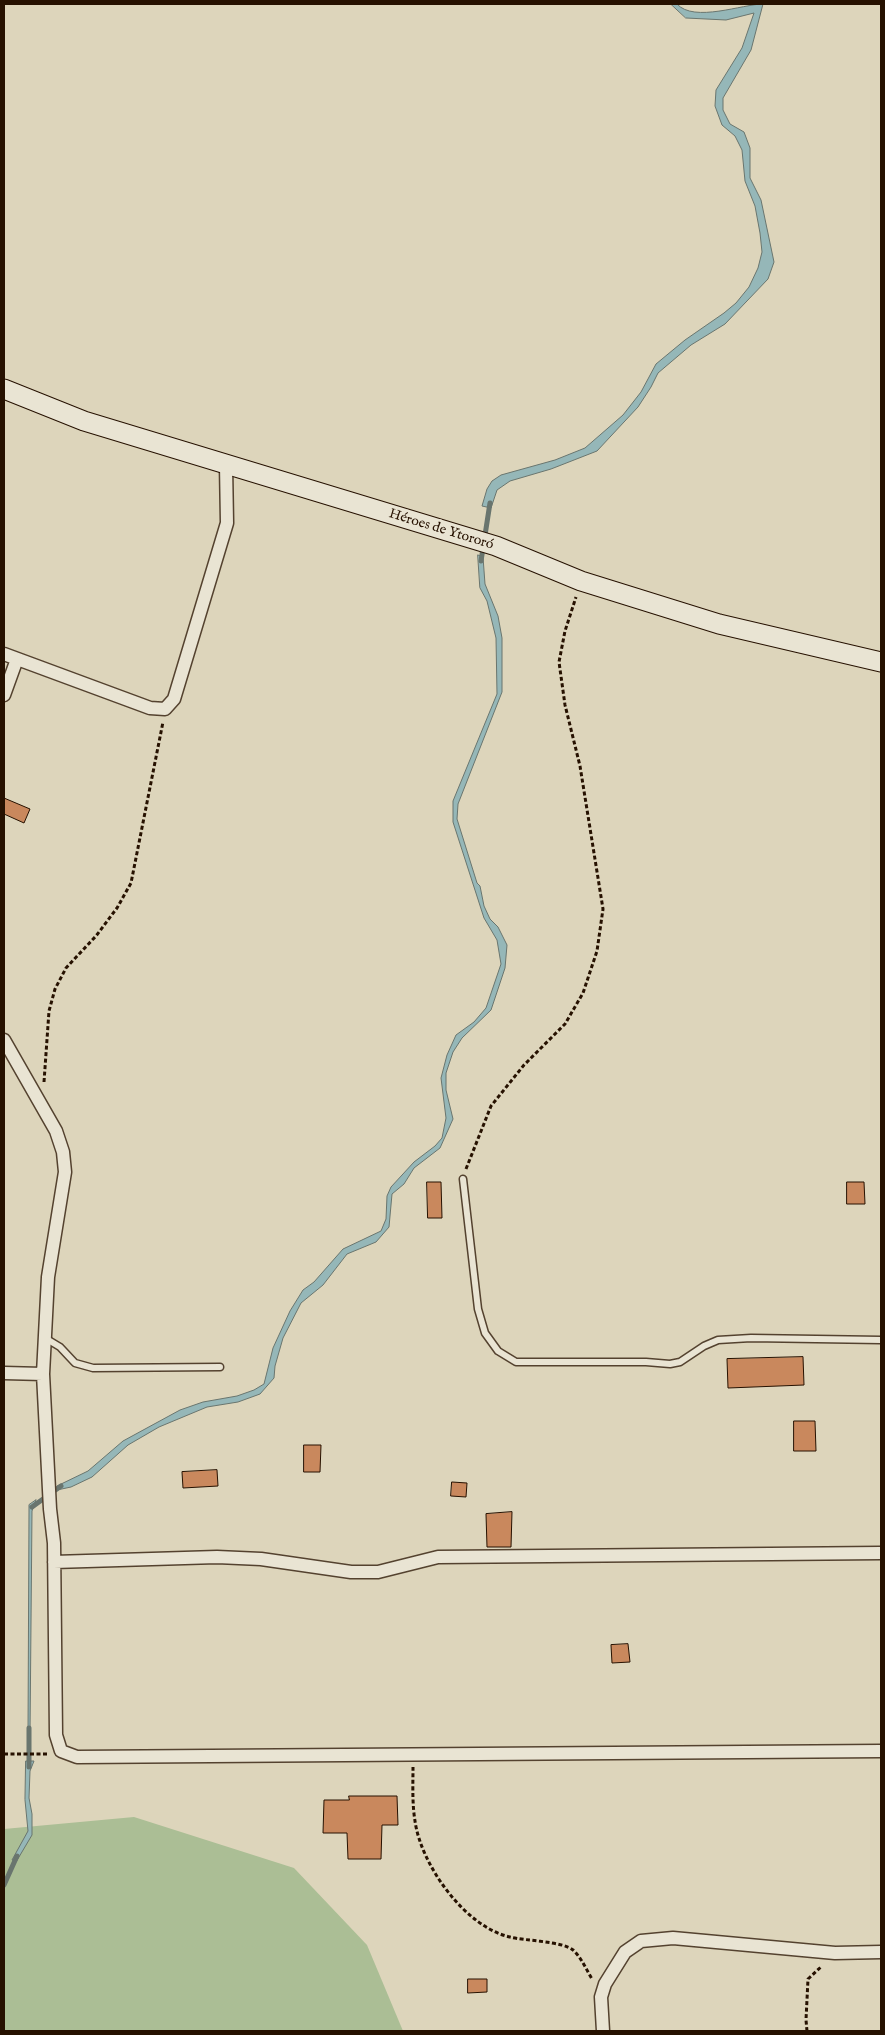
<!DOCTYPE html>
<html>
<head>
<meta charset="utf-8">
<style>
  body { margin:0 }
  #map { position:relative; width:885px; height:2035px; overflow:hidden; background:#ddd5bb; font-family:"IM FELL English",serif }
  canvas { display:block }
  .frame { position:absolute; inset:0; border:5px solid #261100; pointer-events:none }
</style>
</head>
<body>
<div id="map">
<canvas width="885" height="2035"></canvas>
<div class="frame"></div>
</div>
<script>
const c = document.querySelector('canvas').getContext('2d');
c.lineJoin = 'round';
function fill(path, color) { c.fillStyle = color; c.fill(path, 'evenodd'); }
function stroke(path, color, width, dash) { c.strokeStyle = color; c.lineWidth = width; c.lineCap = dash ? 'butt' : 'round'; c.setLineDash(dash || []); c.stroke(path); }
function write(font, color, halo, rows, align = 'center') {
  c.font = font + ' "IM FELL English",serif'; c.lineWidth = 5; c.setLineDash([]); c.textBaseline = 'middle'; c.strokeStyle = halo; c.fillStyle = color; for (const [text, x, y, turn = 0] of rows) {
    c.save(); c.translate(x, y); c.rotate((+turn || 0) * Math.PI / 180); c.textAlign = isNaN(turn) ? turn : align; if (halo) c.strokeText(text, 0, 0); c.fillText(text, 0, 0); c.restore();
  }
}
fill(new Path2D(`
  M134 1817 294 1868 367 1945 403 2031H4V1829Z`), '#abbe95');
const water = new Path2D(`
  M671 4H677C694 23 743 4 763 4L751 50 723 98V110L730 124 744 132 750 148V178L761 200 774 262 768 279 725 324 691 345 658 373 651 387 638 407 597 451 551 469 510 481 497 490 491 508 482 506 487 489 492 481 501 475 555 460 585 448 623 415 641 392 656 364 685 340 724 313 736 303 749 287 758 268 762 252 760 233 755 206 745 181 742 150 735 136 722 125 715 106 716 90 742 48 754 13 726 20 686 18Z
  M478 555 483 557 485 584 498 616 502 638V692L458 804 457 819 477 883 480 886 484 906 490 919 498 927 507 945 505 968 491 1010 462 1038 453 1052 446 1073V1090L453 1119 440 1148 414 1168 404 1184 392 1194 389 1227 376 1242 347 1254 323 1285 301 1303 283 1338 275 1366 274 1378 260 1394 238 1402 207 1407 159 1427 128 1445 92 1477 71 1487 57 1490V1486L88 1471 123 1441 180 1410 203 1402 237 1396 254 1390 264 1384 273 1348 290 1311 303 1290 314 1282 343 1249 381 1231 386 1219 387 1196 391 1187 414 1162 435 1146 442 1138 446 1118 441 1078 447 1055 456 1035 474 1022 486 1008 501 964 497 940 484 918 453 822V801L497 694 496 638 487 601 480 588Z
  M36 1500 32 1511 30 1734 28 1733 29 1509V1505Z
  M26 1761H34L30 1771 29 1798 32 1814V1835L16 1862 12 1860 28 1831 25 1800Z`);
fill(water, '#95b7b8');
stroke(water, '#69756e', 1);
stroke(new Path2D(`
  M481 561 490 503
  M32 1507 61 1486
  M29 1728V1767
  M4 1885 17 1856`), '#69756e', 5);
const building = new Path2D(`
  M4 798 30 809 24 823 4 814Z
  M427 1182H441L442 1218H428Z
  M847 1182H864L865 1204H847Z
  M803 1357 804 1385 728 1388 727 1359Z
  M794 1421H815L816 1451H794Z
  M304 1445H321L320 1472H304Z
  M217 1470 218 1486 183 1488 182 1472Z
  M452 1482 467 1483 466 1497 451 1496Z
  M512 1512 511 1547H487L486 1514Z
  M628 1644 630 1662 612 1663 611 1645Z
  M349 1796H397L398 1825H382L381 1859H348L347 1833H323L324 1800H349Z
  M468 1979H487V1992L468 1993Z`);
fill(building, '#c9885d');
stroke(building, '#261100', 1);
const service = new Path2D(`
  M463 1179 478 1309 485 1333 498 1351 516 1362H646L670 1364 680 1362 704 1346 718 1340 751 1338 881 1340
  M45 1338 60 1347 75 1363 93 1368 220 1367`);
const minor = new Path2D(`
  M4 654 150 708 165 709 174 699 227 523 226 465
  M4 695 17 659
  M4 1040 56 1131 63 1152 65 1172 48 1277 43 1374 50 1509 54 1543 56 1735 61 1751 77 1757 881 1751
  M4 1373 43 1374
  M54 1562 217 1557 261 1559 351 1572H378L438 1557 881 1553
  M603 2031 601 1997 605 1984 625 1952 641 1941 673 1938 835 1953 881 1952`);
const secondary = new Path2D(`
  M4 389 84 421 496 546 581 581 719 624 881 662`);
stroke(service, '#54422f', 9);
stroke(minor, '#54422f', 15);
stroke(secondary, '#261100', 21);
stroke(new Path2D(`
  M44 1082 49 1011 55 989 66 968 96 936 117 908 131 883 163 722
  M466 1169 491 1106 524 1065 565 1024 583 993 597 951 603 909 580 766 565 705 559 662 565 631 576 597
  M4 1754H48
  M413 1767C413 1784 412 1803 415 1821 421 1865 465 1927 510 1937 525 1941 562 1941 573 1950 581 1957 586 1969 592 1979
  M807 2031 806 2020 808 1979 822 1966`), '#261100', 3, [4, 2.5]);
stroke(service, '#e9e4d3', 6);
stroke(minor, '#e9e4d3', 12);
stroke(secondary, '#e9e4d3', 19);
write('14px', '#261100', '#e9e4d3', [
  ["Héroes de Ytororó",441,530,17]
]);
</script>
</body>
</html>
